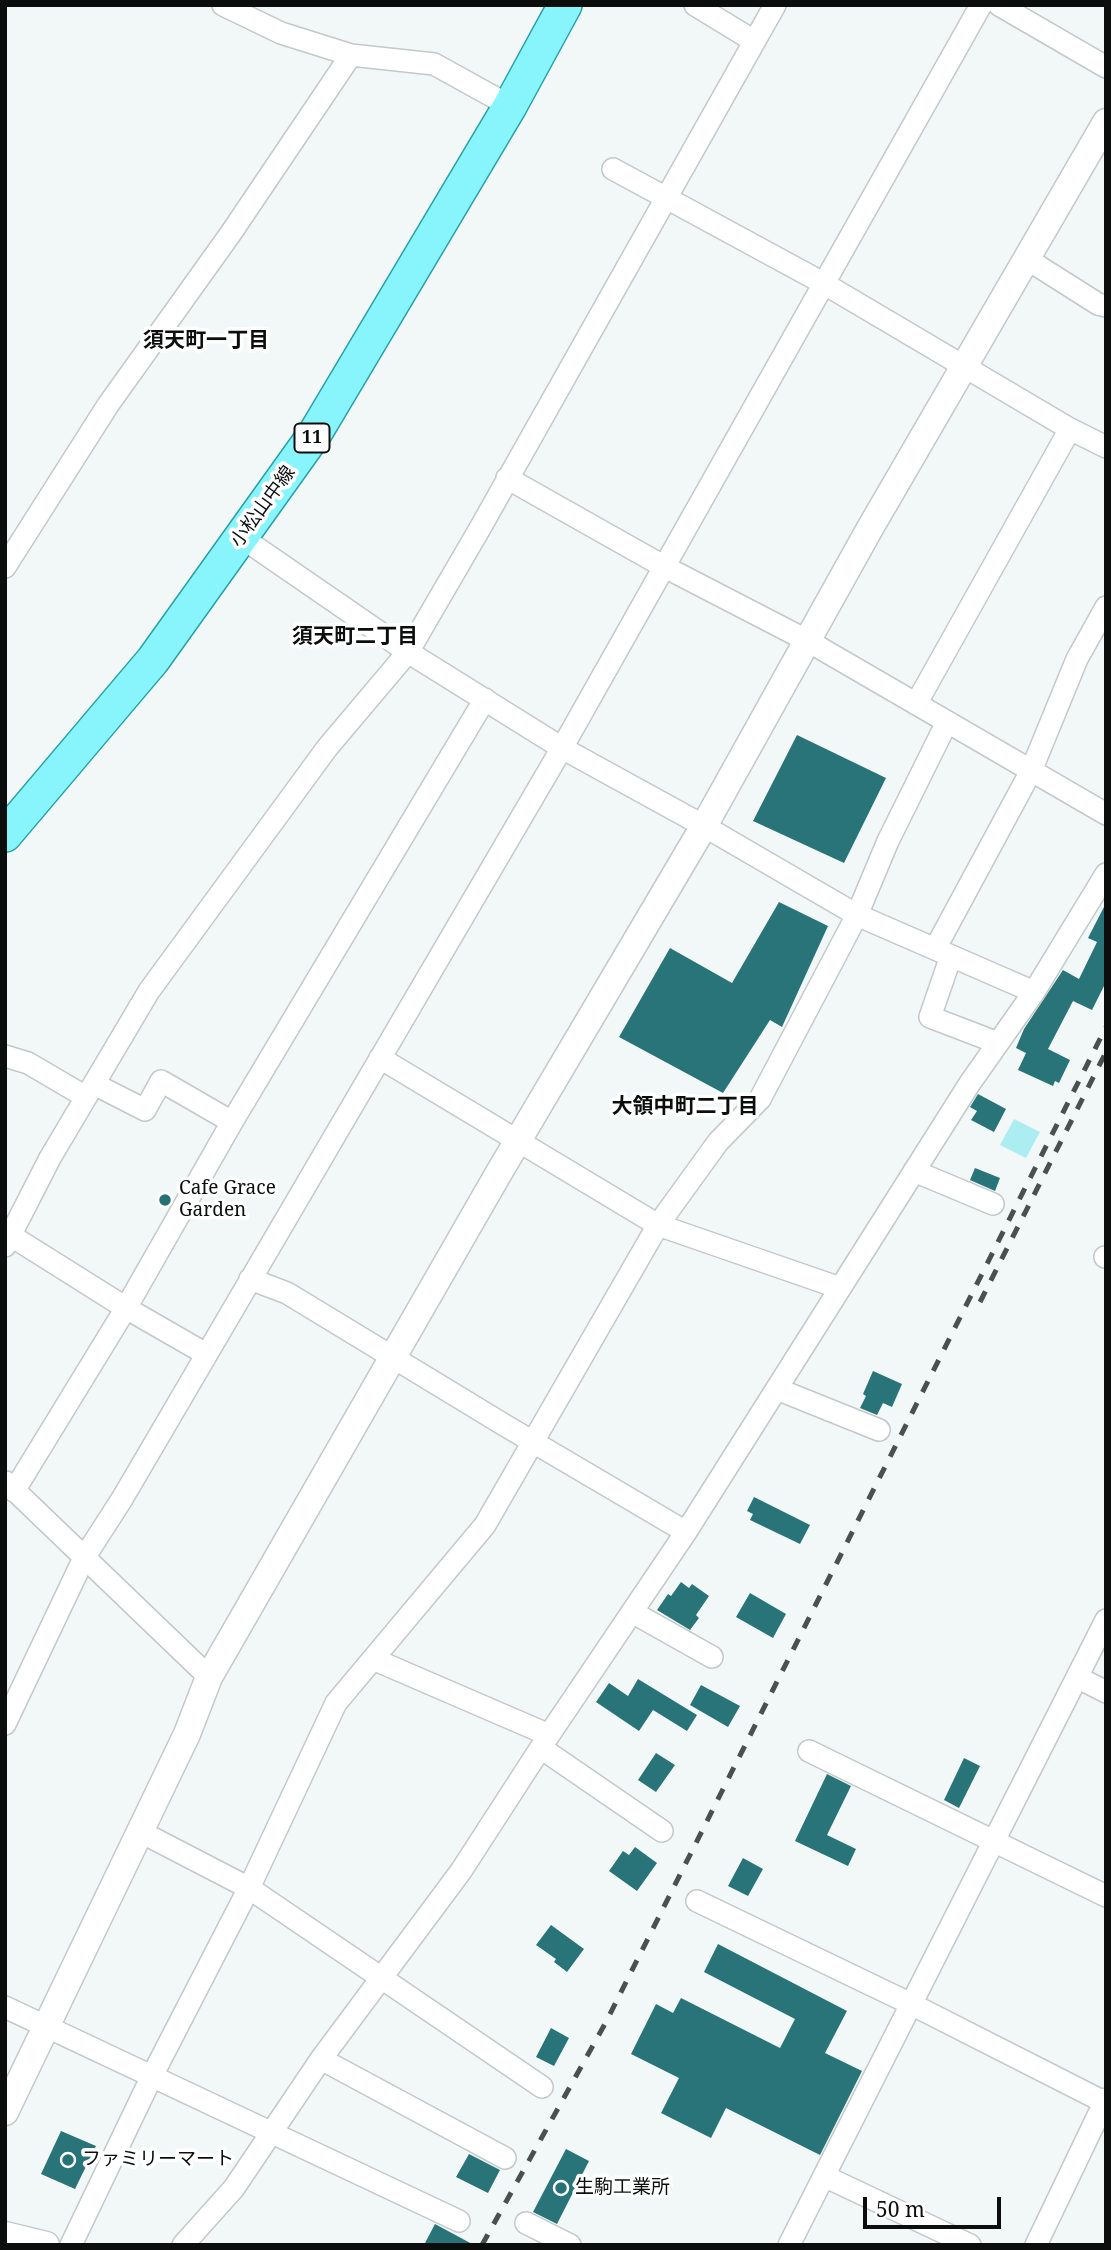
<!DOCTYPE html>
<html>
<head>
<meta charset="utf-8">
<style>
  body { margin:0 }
  #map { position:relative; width:1111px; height:2250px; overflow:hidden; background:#f2f8f8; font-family:"Noto Serif",serif }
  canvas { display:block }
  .frame { position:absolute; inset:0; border:7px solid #0c0e0e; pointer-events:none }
  .scale { position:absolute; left:863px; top:2197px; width:138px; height:32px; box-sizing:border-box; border:4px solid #0c0e0e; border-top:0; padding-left:9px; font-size:21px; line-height:24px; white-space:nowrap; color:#0c0e0e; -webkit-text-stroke:5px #fff; paint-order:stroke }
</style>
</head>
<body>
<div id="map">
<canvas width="1111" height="2250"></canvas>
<div class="frame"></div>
<div class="scale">50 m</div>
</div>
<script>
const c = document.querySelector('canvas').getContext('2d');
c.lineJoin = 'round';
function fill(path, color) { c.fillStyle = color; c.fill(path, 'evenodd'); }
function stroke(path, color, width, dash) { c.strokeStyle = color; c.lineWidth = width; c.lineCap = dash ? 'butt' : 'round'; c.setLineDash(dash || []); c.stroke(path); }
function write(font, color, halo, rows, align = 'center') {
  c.font = font + ' "Noto Serif","Noto Sans JP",serif'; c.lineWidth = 7; c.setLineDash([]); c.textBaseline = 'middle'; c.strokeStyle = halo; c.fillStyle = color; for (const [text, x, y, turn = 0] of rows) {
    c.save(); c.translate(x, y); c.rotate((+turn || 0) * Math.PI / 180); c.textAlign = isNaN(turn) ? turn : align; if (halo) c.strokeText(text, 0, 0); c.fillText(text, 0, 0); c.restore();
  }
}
fill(new Path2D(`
  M1014 1119 1040 1132 1026 1158 1000 1145Z`), '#acedf1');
fill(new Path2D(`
  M797 735 886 778 844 863 753 821Z
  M779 902 828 926 782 1027 770 1020 723 1093 619 1037 670 948 732 983Z
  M1106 903V982L1092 1010 1073 1001 1048 1049 1070 1060 1059 1083 1055 1081 1053 1086 1018 1070 1026 1053 1016 1048 1024 1029 1063 970 1079 979 1097 942 1088 938Z
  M978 1094 1006 1109 994 1132 971 1120 977 1111 970 1107Z
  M975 1168 1000 1178 995 1191 970 1180Z
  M873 1371 902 1384 892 1407 883 1403 877 1415 860 1408 866 1396 863 1394Z
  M754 1497 810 1525 800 1544 750 1520 753 1514 747 1511Z
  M681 1582 689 1588 692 1584 709 1596 696 1615 699 1618 690 1630 657 1610 668 1594 671 1596Z
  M750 1593 786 1614 773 1638 736 1617Z
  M638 1679 697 1715 687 1731 653 1710 639 1731 596 1702 609 1683 628 1696Z
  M701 1685 740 1706 728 1727 690 1705Z
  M656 1753 675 1765 656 1792 638 1780Z
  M964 1758 980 1766 959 1808 944 1800Z
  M827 1774 851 1786 827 1835 856 1849 848 1866 795 1841Z
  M635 1847 657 1863 637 1891 609 1871 623 1851 629 1855Z
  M743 1858 763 1869 748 1896 728 1886Z
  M551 1925 584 1949 567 1972 554 1962 556 1959 536 1945Z
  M718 1944 847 2011 825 2053 862 2071 820 2155 726 2108 711 2138 661 2113 679 2078 631 2054 656 2004 673 2013 681 1998 780 2048 795 2019 704 1972Z
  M551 2028 569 2038 554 2066 536 2057Z
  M61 2131 96 2146 75 2189 41 2174Z
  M566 2149 589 2161 557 2224 533 2212Z
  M469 2154 500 2170 488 2193 456 2177Z
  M435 2224 474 2245H424Z`), '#297479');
const minor = new Path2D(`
  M223 5 281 33 351 55 434 64 510 106
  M695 5 754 41
  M999 5 1106 67
  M613 169 823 283 1070 429 916 704
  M1027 259 1098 304 1106 306
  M1070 429 1106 447
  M507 478 663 566 808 641 1106 814
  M241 537 408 652 562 748 704 826 857 915 1034 992
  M5 567 108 405 231 233 351 55
  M935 949 1031 771 1077 659 1106 607
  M951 956 930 1017 998 1043
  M5 1056 28 1063 86 1097
  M380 1058 658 1225 840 1288
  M94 1084 145 1110 161 1081 232 1122
  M914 1171 993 1204
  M5 1232 126 1308 206 1354
  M5 1246 50 1158 149 991 327 748 408 652 479 530 775 5
  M1105 1257H1106
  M250 1279 287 1293 506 1426 686 1532
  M777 1389 879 1430
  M6 1482 209 1677
  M14 1491 126 1308 232 1122 485 699
  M632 1612 712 1657
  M373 1659 549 1735
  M1077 1677 1106 1692
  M5 1724 84 1558 122 1499 562 748 981 5
  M541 1748 662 1831
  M809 1751 1106 1896
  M139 1831 249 1888 542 2087
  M697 1901 911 2004 1106 2103
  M5 2007 459 2221
  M321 2059 505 2158
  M824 2176 970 2245
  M526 2223 570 2245
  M71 2245 152 2076 249 1888 336 1703 485 1525 658 1225 718 1142 760 1099 857 915 888 841 947 722
  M183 2245 234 2188 321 2059 461 1871 549 1735 686 1532 970 1083 1034 992 1106 874
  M789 2245 1106 1620
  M1036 2245 1106 2099`);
const tertiary = new Path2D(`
  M5 2112 187 1734 209 1677 497 1176 704 826 869 530 1106 122
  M5 2235 46 2245`);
const primary = new Path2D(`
  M5 835 153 660 314 435 510 106 565 5`);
stroke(minor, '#c3c8c9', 24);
stroke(tertiary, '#c3c8c9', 29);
stroke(primary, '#29a0a7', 36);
stroke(minor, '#fff', 21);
stroke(tertiary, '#fff', 26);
stroke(primary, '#88f5fc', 33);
stroke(new Path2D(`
  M980 1302 1106 1052
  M482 2245 606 2022 1106 1027`), '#4c4f4f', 5, [12, 12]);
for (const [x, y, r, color] of [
  [165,1200,7,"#267176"],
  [68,2160,7,"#267176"],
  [561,2188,7,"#267176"]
]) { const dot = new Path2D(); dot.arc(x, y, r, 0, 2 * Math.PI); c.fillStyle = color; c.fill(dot); stroke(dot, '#fff', 2.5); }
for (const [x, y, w] of [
  [312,438,35]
]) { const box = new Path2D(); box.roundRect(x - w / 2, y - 14.5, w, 29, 5); c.fillStyle = '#fff'; c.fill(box); stroke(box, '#0c0e0e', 2); }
write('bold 18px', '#0c0e0e', null, [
  ["11",312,438]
]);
write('19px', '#0c0e0e', '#fff', [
  ["小松山中線",263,507,-54]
]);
write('19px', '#0c0e0e', '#fff', [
  ["Cafe Grace",179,1189],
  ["Garden",179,1211],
  ["ファミリーマート",82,2160],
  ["生駒工業所",575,2188]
], 'left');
write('bold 21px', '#0c0e0e', '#fff', [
  ["須天町一丁目",206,341],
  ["須天町二丁目",355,637],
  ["大領中町二丁目",685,1107]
]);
</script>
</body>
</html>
